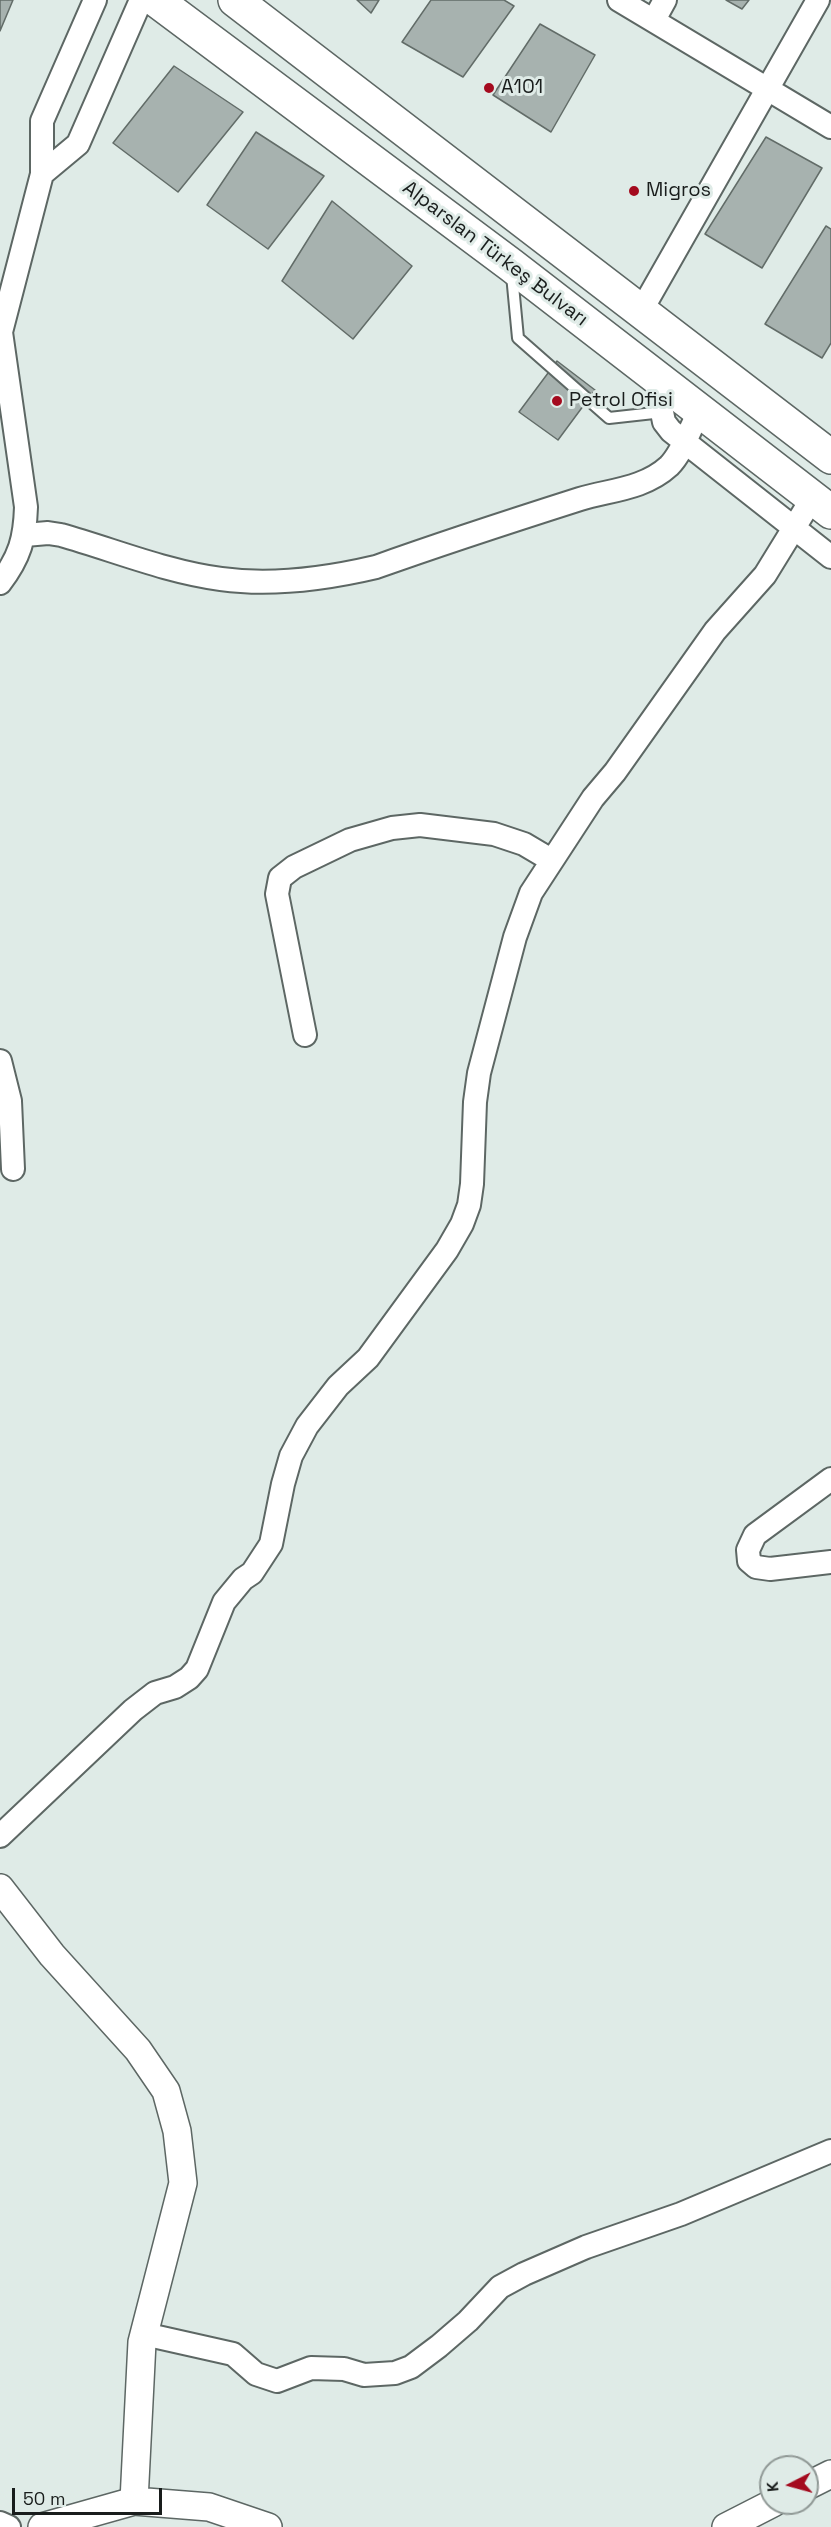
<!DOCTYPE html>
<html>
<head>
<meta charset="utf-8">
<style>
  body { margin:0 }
  #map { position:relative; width:831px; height:2527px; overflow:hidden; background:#dfebe7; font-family:"Space Grotesk",sans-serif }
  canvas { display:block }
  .north { position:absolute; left:759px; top:2455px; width:60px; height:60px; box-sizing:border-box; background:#dfebe7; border:2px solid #909996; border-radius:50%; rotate:264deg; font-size:16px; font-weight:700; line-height:24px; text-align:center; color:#191d1c }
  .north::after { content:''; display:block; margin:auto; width:21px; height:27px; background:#a40a1e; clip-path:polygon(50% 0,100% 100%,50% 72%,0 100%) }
  .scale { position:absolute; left:12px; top:2488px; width:150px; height:27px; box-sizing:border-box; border:3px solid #191d1c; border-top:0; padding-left:8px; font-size:18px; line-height:21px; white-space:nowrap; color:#191d1c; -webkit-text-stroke:4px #dfebe7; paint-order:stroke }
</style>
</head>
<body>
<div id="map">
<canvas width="831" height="2527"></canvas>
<div class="north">K</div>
<div class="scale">50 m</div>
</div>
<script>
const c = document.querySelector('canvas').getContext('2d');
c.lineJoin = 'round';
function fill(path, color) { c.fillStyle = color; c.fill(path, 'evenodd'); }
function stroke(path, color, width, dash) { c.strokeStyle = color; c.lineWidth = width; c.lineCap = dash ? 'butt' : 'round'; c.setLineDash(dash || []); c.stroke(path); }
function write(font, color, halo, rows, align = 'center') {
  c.font = font + ' "Space Grotesk",sans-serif'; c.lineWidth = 6; c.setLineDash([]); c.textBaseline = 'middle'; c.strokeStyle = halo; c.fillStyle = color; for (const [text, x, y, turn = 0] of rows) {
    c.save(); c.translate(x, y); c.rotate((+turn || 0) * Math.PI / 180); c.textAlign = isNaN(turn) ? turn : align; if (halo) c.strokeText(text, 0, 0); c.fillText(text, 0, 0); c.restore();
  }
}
const building = new Path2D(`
  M0 0H13L0 31Z
  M357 0H379L371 13Z
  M431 0H504L514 6 463 77 402 42Z
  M726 0H749L742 9Z
  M540 24 595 55 551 132 493 95Z
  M174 66 243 112 178 192 113 143Z
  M256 132 324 176 268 249 207 205Z
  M766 137 822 168 762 268 705 234Z
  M332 201 412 266 353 339 282 281Z
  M826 226 831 229V343L822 358 765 324Z
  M557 361 595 390 558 440 519 412Z`);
fill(building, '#a7b2af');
stroke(building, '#626c68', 1.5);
const service = new Path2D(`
  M512 275 518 338 609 418 663 412`);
const minor = new Path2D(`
  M95 0 42 121V174L78 144 141 0
  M619 0 831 127
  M654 20 665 0
  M641 311 818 0
  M662 412 664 422 671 431 831 557
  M25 535 48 533 61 535C114 550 167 572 221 579 272 586 325 579 376 567 443 543 511 521 580 499 610 490 644 489 669 466 683 452 690 428 700 410
  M0 583C20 557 25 538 26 507L1 332 42 174
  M305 1035 277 894 280 878 294 867 350 840 392 828 420 825 494 834 524 844 551 860
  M0 1061 10 1101 13 1169
  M831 1479 755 1535 748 1550 749 1561 756 1567 770 1569 831 1562
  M0 1836 133 1710 155 1693 175 1687 189 1678 197 1669 224 1602 243 1579 252 1573 271 1544 283 1484 291 1456 307 1426 338 1386 368 1358 447 1250 462 1224 469 1205 472 1184 475 1102 479 1073 515 937 531 893 593 798 615 772 715 631 765 575 813 497
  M144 2334 233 2354 256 2374 277 2381 311 2368 344 2369 364 2375 395 2373 411 2367 439 2346 468 2321 500 2287 524 2274 586 2247 681 2214 831 2151
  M0 2523 9 2527`);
const tertiary = new Path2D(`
  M0 1888 52 1955 138 2050 166 2091 177 2131 183 2183 142 2342 134 2501
  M807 2486 831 2474
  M42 2527 134 2501 209 2507 268 2527
  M726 2527 773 2503`);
const primary = new Path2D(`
  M156 0 511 265 831 512
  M235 0 831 457`);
stroke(service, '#5d6764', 14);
stroke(minor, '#5d6764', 26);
stroke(tertiary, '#5d6764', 30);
stroke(primary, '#5d6764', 36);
stroke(service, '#fff', 10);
stroke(minor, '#fff', 22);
stroke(tertiary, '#fff', 27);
stroke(primary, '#fff', 33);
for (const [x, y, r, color] of [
  [489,88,6,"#a40a1e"],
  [634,191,6,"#a40a1e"],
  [557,401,6,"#a40a1e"]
]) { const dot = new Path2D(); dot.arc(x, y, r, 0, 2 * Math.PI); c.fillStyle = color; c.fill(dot); stroke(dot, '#dfebe7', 2); }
write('20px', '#191d1c', '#dfebe7', [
  ["A101",501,88],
  ["Migros",646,191],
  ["Petrol Ofisi",569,401]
], 'left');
write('20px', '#191d1c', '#dfebe7', [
  ["Alparslan Türkeş Bulvarı",495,254,37]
]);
</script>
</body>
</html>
